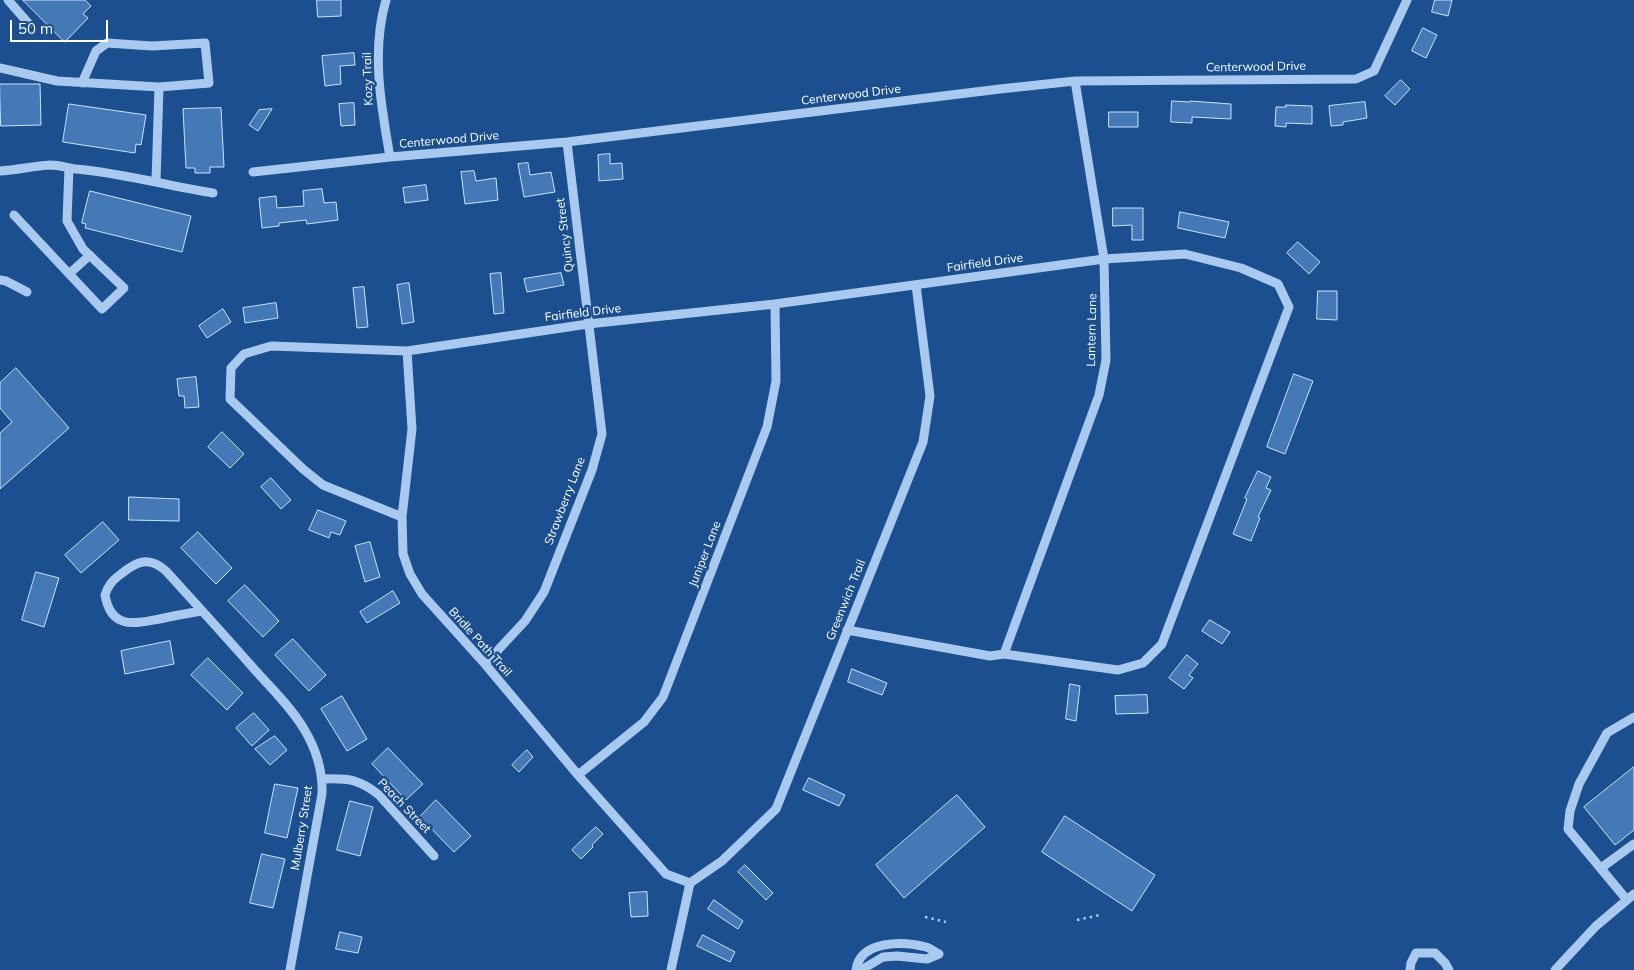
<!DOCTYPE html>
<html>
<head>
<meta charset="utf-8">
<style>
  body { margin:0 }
  #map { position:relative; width:1634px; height:970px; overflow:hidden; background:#1b4f8f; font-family:Mulish,sans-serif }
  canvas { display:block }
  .scale { position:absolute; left:10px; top:20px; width:98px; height:22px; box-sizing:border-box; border:2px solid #fff; border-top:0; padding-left:6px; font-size:15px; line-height:18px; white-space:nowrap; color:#fff; -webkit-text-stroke:4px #1b4f8f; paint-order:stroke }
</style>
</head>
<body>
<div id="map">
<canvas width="1634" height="970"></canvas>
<div class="scale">50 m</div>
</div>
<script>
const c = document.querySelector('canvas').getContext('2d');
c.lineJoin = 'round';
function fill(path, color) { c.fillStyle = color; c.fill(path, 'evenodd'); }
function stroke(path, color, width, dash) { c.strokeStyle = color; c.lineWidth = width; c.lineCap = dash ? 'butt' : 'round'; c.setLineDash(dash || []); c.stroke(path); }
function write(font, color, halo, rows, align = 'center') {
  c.font = font + ' Mulish,sans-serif'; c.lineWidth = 5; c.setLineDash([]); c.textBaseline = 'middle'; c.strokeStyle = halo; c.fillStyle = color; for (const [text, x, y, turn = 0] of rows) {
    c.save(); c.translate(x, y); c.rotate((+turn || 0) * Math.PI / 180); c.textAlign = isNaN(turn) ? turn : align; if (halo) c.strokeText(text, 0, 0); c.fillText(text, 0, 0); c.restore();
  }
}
const building = new Path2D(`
  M23 0H85L91 6 83 14 88 18 65 42Z
  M317 0H341V16L318 17Z
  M1435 0H1452L1448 16 1432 12Z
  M1423 28 1437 35 1426 58 1412 51Z
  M354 53 355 65 340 66 341 84 325 86 322 56Z
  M1401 80 1410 89 1395 105 1385 96Z
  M0 84H40L41 125 1 126Z
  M1172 101 1190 102V101L1231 104V119L1192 117V123L1171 122Z
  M1365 102 1367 118 1343 122V125L1331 126 1329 106Z
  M354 103 355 125 341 126 339 104Z
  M69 104 146 115 141 145 136 144 135 153 63 142Z
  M1286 105 1312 106V124L1286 123V127L1275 126 1276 107H1286Z
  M221 108 224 167H210V173H195V168H186L183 109Z
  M272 109 258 131 249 125 259 110Z
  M1109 112H1138V127H1109Z
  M610 154V164L622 163 623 179 599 181 598 155Z
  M528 163 530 175 551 172 555 192 524 197 518 164Z
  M474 171 476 181 496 178 498 200 465 204 461 172Z
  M426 185 428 200 405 203 403 188Z
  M322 189 324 203 336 202 338 220 307 224 306 220 279 223V226L262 228 259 198 276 196 277 208 304 206 303 191Z
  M90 191 191 216 182 252 85 228 86 224 82 223Z
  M1113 208H1143V240H1132V225L1113 226Z
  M1180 212 1229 222 1225 238 1178 228Z
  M1298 242 1320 262 1309 274 1287 253Z
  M501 273 504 313 494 314 490 274Z
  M561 273 564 285 527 292 524 279Z
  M409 283 414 322 402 324 397 285Z
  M364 287 368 327 357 328 353 288Z
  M1318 291H1337V320L1317 319Z
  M276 303 278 318 245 323 243 308Z
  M223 309 231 322 207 338 199 326Z
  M16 368 69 428 0 489V433L12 422 0 408V383Z
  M1294 374 1313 381 1285 454 1267 447Z
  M196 377 199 407 185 408 184 396H179L177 379Z
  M222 432 244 454 230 468 208 447Z
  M1258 471 1271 477 1266 488 1271 490 1258 517 1260 518 1251 541 1233 534 1247 499 1245 498Z
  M271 478 291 500 281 509 261 487Z
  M129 497 179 499V521L129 520Z
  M318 510 346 521 340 535 331 532 329 538 309 530Z
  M103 522 119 540 81 573 65 555Z
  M198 532 232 568 216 584 181 548Z
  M370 542 380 577 365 582 355 546Z
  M36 572 59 578 44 627 22 620Z
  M245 585 279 621 263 637 228 601Z
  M393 591 400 603 367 623 360 612Z
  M1210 620 1230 632 1222 644 1202 631Z
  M293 639 326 675 309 691 275 655Z
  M170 641 174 664 125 674 121 651Z
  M1187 655 1198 664 1189 675 1193 678 1184 689 1169 678Z
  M208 658 243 693 227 710 191 675Z
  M852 669 887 683 882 695 848 682Z
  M1070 684 1080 686 1076 721 1066 719Z
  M1147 695 1148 713 1116 714 1115 696Z
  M342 696 367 739 347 751 321 709Z
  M254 713 269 730 252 746 236 728Z
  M275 736 287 750 270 765 255 749Z
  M388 748 423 784 406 800 372 764Z
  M527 750 533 757 519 772 512 765Z
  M1634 767V830L1615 845 1584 807Z
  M809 778 845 795 839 806 803 790Z
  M275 784 298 788 287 838 265 833Z
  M957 795 985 827 904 898 876 865Z
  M436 800 471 836 454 852 420 817Z
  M350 801 373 807 360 856 337 850Z
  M1065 816 1155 875 1132 911 1042 852Z
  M596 827 603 834 592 845 593 847 581 859 572 850Z
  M262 854 285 859 273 908 250 903Z
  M745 865 773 893 766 900 738 872Z
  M647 892 648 916 631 917 629 893Z
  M714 900 743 921 738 929 708 909Z
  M340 932 362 937 358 953 336 949Z
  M703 935 735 952 730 962 697 946Z`);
fill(building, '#4478b7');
stroke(building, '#cfe3fa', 1);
stroke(new Path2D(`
  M925 917 946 922
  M1077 920 1100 915`), '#a9c9ee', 2.5, [2.5, 4]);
stroke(new Path2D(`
  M8 0 29 24
  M386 0C371 51 381 106 390 157
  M0 68 57 81 159 87
  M82 83 96 51 107 43 152 46 205 43 209 83 159 87 156 181
  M0 171C17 170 33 166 50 165 59 165 68 168 76 169 123 173 167 186 213 193
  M253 172 390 157 567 142 1000 89 1075 81 1356 79 1374 71 1407 0
  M14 215 102 309 124 288 83 249 67 221 69 168
  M69 274 90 255
  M0 280 6 281 27 292
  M407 351 412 429 402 517 403 554 410 574 422 594 485 664 578 775 666 874 690 883
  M402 517 323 485 303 469 230 399 231 368 244 354 271 346 407 351 588 324 775 304 1104 259 1185 254 1241 268 1278 284 1289 307 1162 644 1143 663 1118 670 1004 654 990 656 847 630
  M202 611C188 613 174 616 159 619 133 624 111 629 105 595 108 585 113 580 121 574 137 561 149 556 166 571 196 604 226 637 255 670 272 689 291 707 304 729 316 749 323 770 322 794L290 970
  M1004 654 1099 395 1106 360 1104 259 1075 81
  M485 664 525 621 544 592 592 470 602 434 567 142
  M578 775 644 722 663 697 767 427 776 381 775 304
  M323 779C348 778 359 779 379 795L434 856
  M1601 868 1634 844
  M690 883 722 861 776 809 923 442 930 396 916 285
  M1627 900 1568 829 1570 811 1579 784 1607 733 1634 717
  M671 970 690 883
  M856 970C860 940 903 941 926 947 930 948 935 952 939 954
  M861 970 883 957 897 956 927 959 939 954
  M1410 970 1411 963 1416 953H1435L1445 963 1449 970
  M1555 970 1596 926 1634 894`), '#a9c9ee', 9);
write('12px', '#fff', '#1b4f8f', [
  ["Centerwood Drive",1256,67,-1],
  ["Kozy Trail",368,79,-92],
  ["Centerwood Drive",851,95,-7],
  ["Centerwood Drive",449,140,-5],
  ["Quincy Street",565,235,-97],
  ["Fairfield Drive",985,263,-8],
  ["Fairfield Drive",583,313,-7],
  ["Lantern Lane",1092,330,-89],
  ["Strawberry Lane",565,501,-69],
  ["Juniper Lane",705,554,-69],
  ["Greenwich Trail",846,600,-68],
  ["Bridle Path Trail",480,642,48],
  ["Peach Street",404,806,46],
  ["Mulberry Street",302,828,-81]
]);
</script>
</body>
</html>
